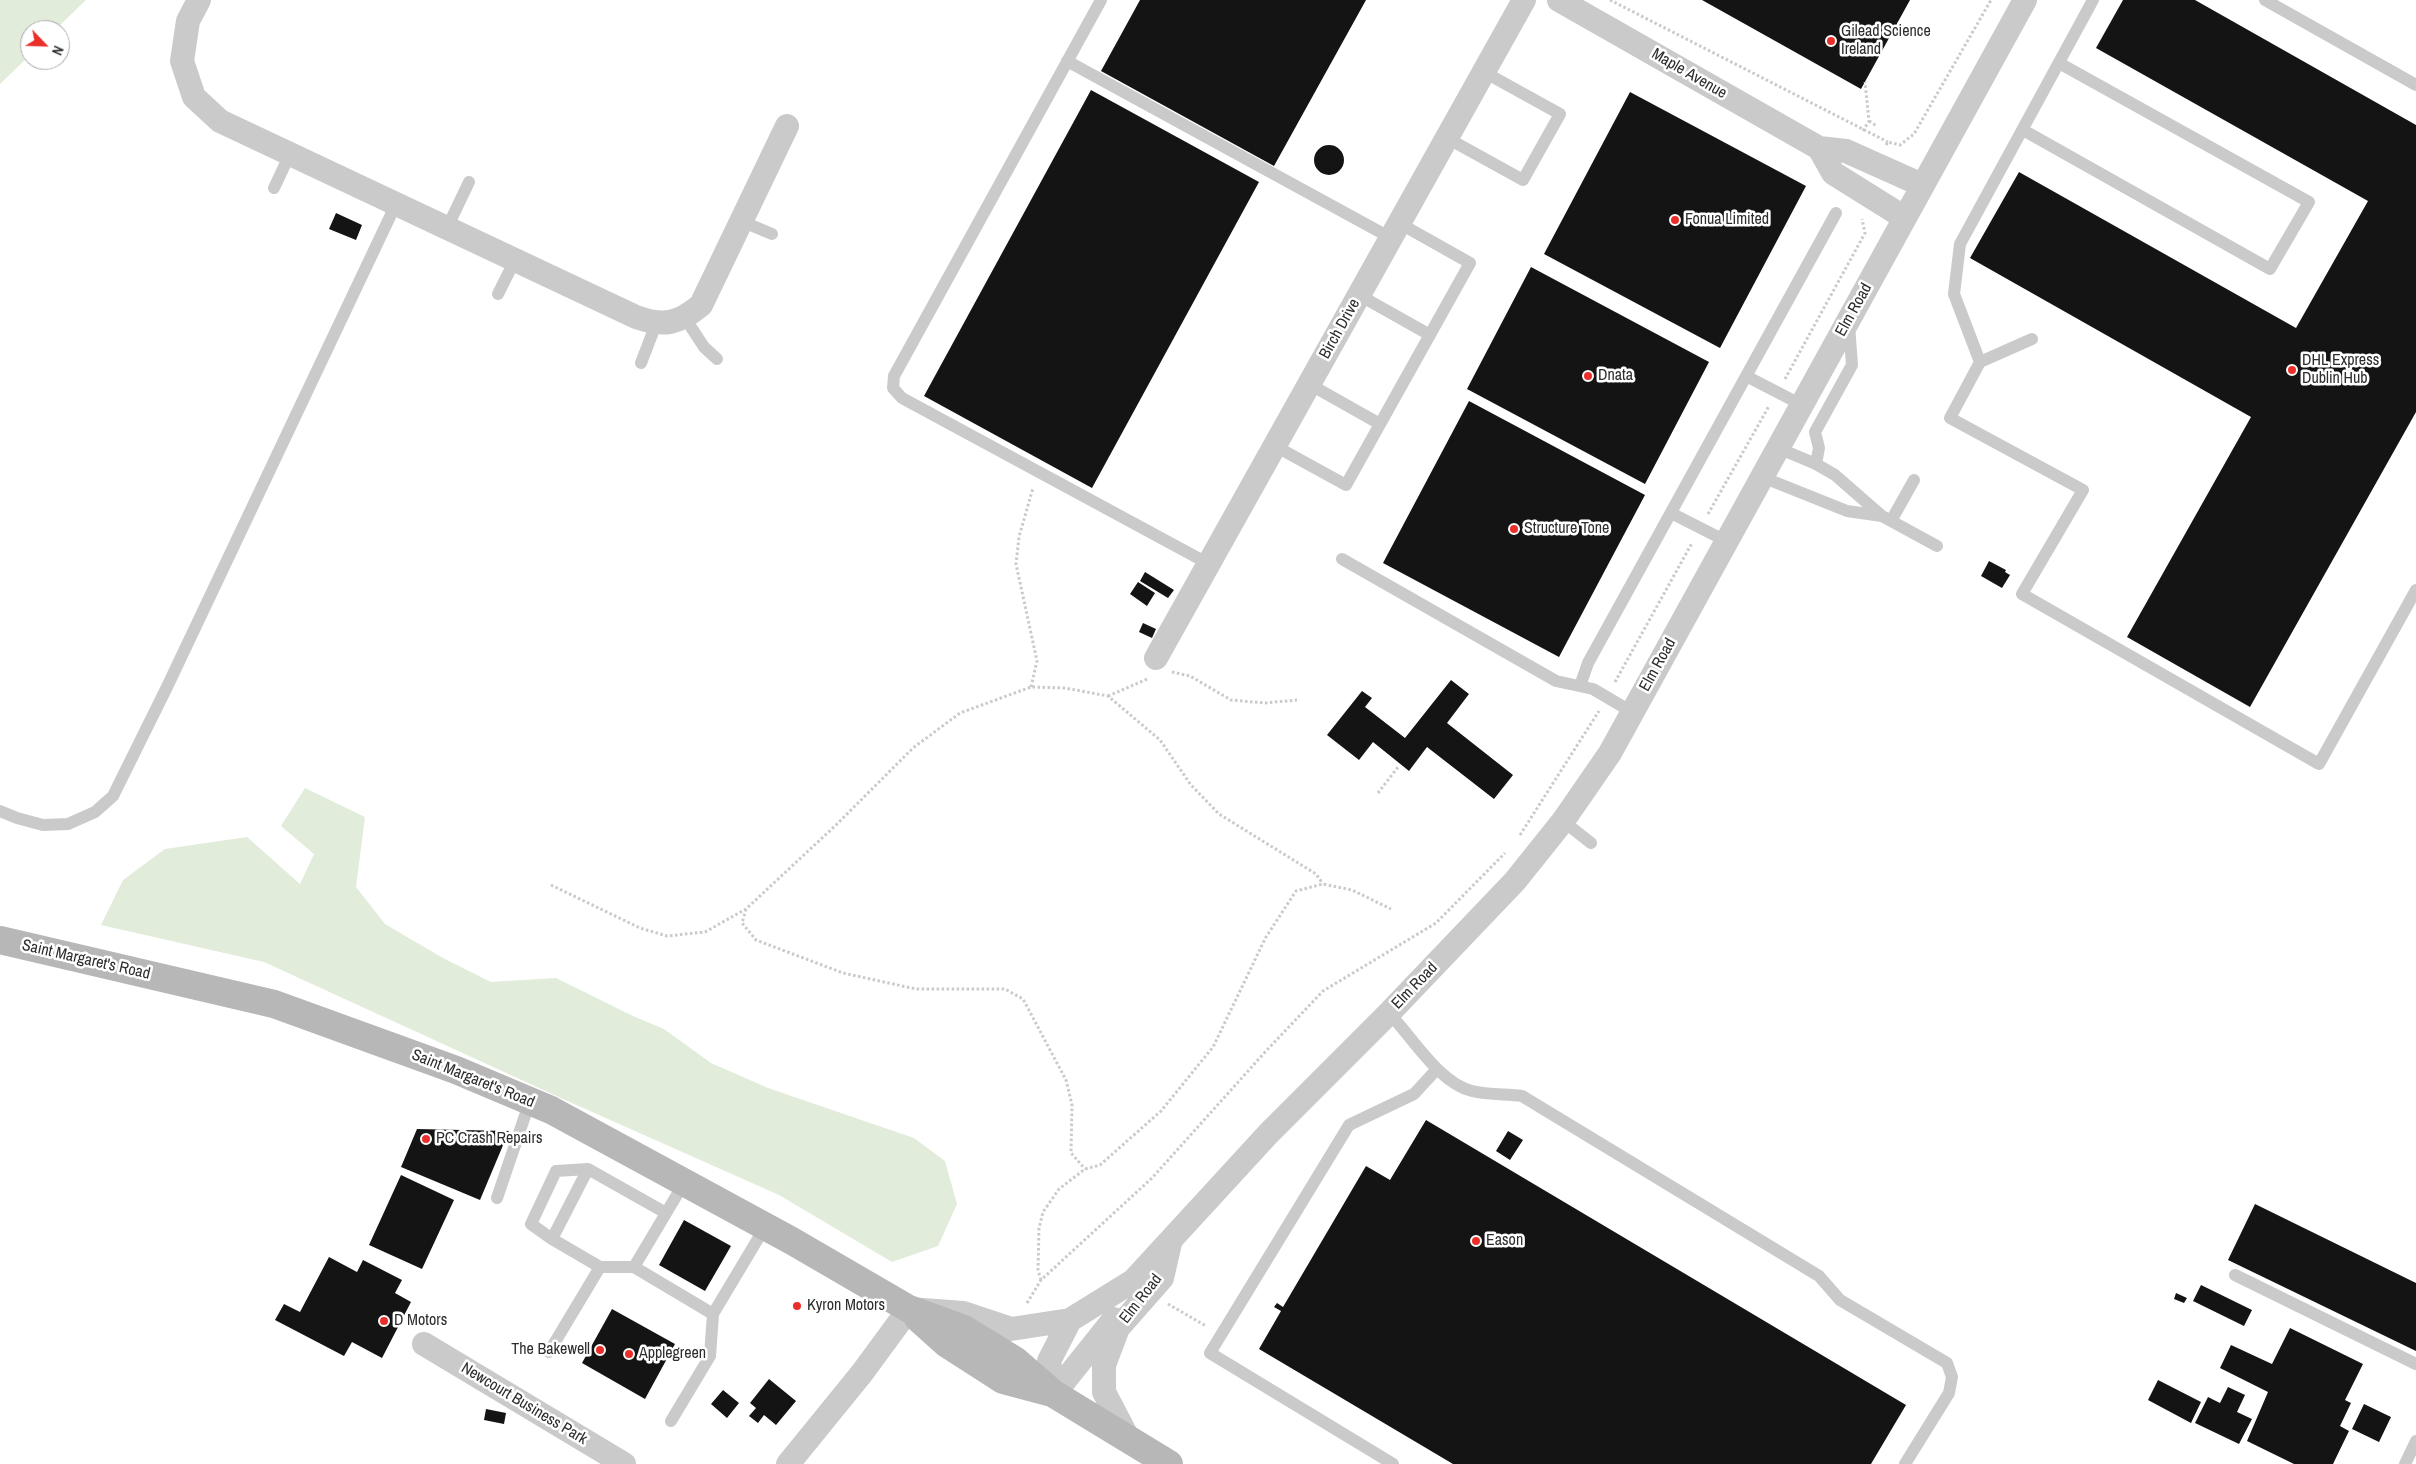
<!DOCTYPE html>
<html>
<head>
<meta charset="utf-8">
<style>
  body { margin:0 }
  #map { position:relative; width:2416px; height:1464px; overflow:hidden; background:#fff; font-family:"Archivo Narrow",sans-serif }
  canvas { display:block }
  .north { position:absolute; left:20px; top:20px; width:50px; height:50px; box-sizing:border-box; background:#fff; border:1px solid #ababab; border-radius:50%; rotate:114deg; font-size:14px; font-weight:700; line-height:20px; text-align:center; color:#2d2d2d }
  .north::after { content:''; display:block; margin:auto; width:18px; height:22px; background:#ea2f2a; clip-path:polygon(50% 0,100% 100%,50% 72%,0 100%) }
</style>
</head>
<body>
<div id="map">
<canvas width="2416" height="1464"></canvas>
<div class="north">N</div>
</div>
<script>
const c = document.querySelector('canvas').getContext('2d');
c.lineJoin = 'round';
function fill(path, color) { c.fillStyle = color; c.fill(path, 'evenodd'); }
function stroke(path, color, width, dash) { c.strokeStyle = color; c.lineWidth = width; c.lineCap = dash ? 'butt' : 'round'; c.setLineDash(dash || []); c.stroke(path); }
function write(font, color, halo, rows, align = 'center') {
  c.font = font + ' "Archivo Narrow",sans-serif'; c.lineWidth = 5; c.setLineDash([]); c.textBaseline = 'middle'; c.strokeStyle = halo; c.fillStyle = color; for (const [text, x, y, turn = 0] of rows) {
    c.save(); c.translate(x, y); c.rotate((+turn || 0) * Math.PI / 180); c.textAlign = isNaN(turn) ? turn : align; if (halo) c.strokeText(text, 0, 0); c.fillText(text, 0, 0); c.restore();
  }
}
fill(new Path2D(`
  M0 0H86L55 30H30V55L0 84Z
  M305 788 365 817 356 887 385 924 443 958 491 982 556 978 633 1016 664 1029 711 1063 768 1088 914 1138 945 1161 957 1204 938 1246 892 1262 779 1195 563 1099 264 962 101 925 123 880 165 849 247 837 300 884 314 854 281 826Z`), '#e2ecda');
fill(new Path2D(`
  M1140 0H1366L1274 166 1101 71Z
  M1702 0H1910L1861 89Z
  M2123 0H2195L2416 125V412L2250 707 2127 637 2251 417 1970 258 2019 172 2296 328 2368 201 2096 48Z
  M1091 90 1259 182 1092 488 924 396Z
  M1630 92 1806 186 1720 348 1544 254Z
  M1314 160a15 15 0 1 1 30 0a15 15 0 1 1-30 0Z
  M336 213 362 225 356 240 329 229Z
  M1531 267 1709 362 1645 484 1467 389Z
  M1469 401 1645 495 1559 657 1383 563Z
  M1989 561 2006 570 2005 572 2010 575 2002 588 1981 576Z
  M1145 572 1174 590 1168 598 1140 581Z
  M1138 582 1155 593 1147 606 1130 594Z
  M1143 623 1156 629 1152 638 1139 632Z
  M1451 680 1469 694 1447 723 1513 775 1494 799 1427 747 1409 771 1373 742 1359 760 1327 735 1362 691 1372 698 1365 707 1405 738Z
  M1426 1120 1906 1405 1871 1464H1453L1259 1349 1281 1311 1274 1307 1277 1303 1283 1307 1366 1166 1390 1180Z
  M417 1129 509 1131 480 1200 401 1167Z
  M1508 1131 1523 1140 1510 1160 1496 1151Z
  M401 1175 454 1200 422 1269 369 1245Z
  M2255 1204 2416 1283V1351L2228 1260Z
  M684 1220 731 1246 705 1291 659 1265Z
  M329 1257 357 1272 363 1260 402 1280 395 1293 411 1302 382 1358 352 1342 344 1356 275 1320 284 1304 300 1312Z
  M2201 1285 2252 1310 2244 1326 2193 1301Z
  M2176 1293 2187 1298 2184 1303 2174 1299Z
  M612 1309 675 1344 645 1399 582 1363Z
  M2290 1328 2363 1364 2345 1400 2351 1403 2340 1426 2349 1431 2333 1464H2294L2247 1441 2268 1392 2220 1368 2231 1345 2272 1364Z
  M769 1379 796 1401 776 1425 764 1415 758 1423 749 1416 756 1408 750 1403Z
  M2158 1380 2201 1402 2191 1423 2148 1400Z
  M2228 1387 2245 1395 2237 1412 2252 1419 2239 1444 2195 1423 2208 1397 2220 1403Z
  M723 1390 739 1403 727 1418 711 1404Z
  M2364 1404 2391 1417 2379 1442 2352 1429Z
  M486 1409 506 1413 504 1424 484 1420Z`), '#141414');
stroke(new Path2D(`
  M1610 0 1888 142
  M1869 121 1877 126
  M1863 131 1869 121 1865 82
  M1886 145 1888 142 1900 145 1914 134 1991 0
  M1785 379 1865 233 1862 219
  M1708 514 1769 406
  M1172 672 1190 676 1231 700 1265 703 1297 700
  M1615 682 1692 543
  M1031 687 1037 661 1016 564 1019 537 1033 488
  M1108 696 1147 679
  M1378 793 1398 767
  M1520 835 1599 711
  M551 885 640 928 667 936 705 932 746 909 836 825 913 748 960 713 1031 687 1065 688 1108 696 1160 740 1191 785 1219 814 1316 874 1323 884
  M746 909 742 923 756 940 843 973 916 989H1005L1023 999 1066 1080 1072 1105 1071 1153 1085 1169
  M1041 1280 1038 1270 1039 1228 1043 1212 1059 1189 1085 1169 1100 1165 1161 1111 1213 1047 1266 937 1296 891 1323 884 1352 890 1391 909
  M1027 1303 1041 1280 1152 1178 1266 1051 1323 991 1436 923 1505 853
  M1168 1304 1206 1326`), '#cacaca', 3, [2.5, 2.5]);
stroke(new Path2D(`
  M1101 0 894 376 893 388 902 398 1209 564
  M2093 0 1960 244 1954 294 1980 362 1950 418 2083 490 2022 594 2319 764 2416 590
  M2265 0 2416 85
  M1067 61 1391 238
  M2023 130 2270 269 2309 202 2059 63
  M1447 138 1523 180 1560 114 1484 72
  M274 188 290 154
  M741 221 772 234
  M447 228 469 182
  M498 294 515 260
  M1359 295 1430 335
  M685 318 704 347 717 359
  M1980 362 2032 339
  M641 363 656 324
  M1746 376 1802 405
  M1309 384 1380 424
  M1275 446 1346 485 1470 263 1399 223
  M1778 448 1816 464 1835 475 1882 516 1937 546
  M1816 464 1819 448 1815 432 1852 365 1849 325
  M1762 477 1847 511 1882 516
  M1671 513 1726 541
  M1891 521 1914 480
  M1342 559 1556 681 1593 689 1632 712
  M1580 686 1588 663 1836 213
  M0 811 17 818 43 825 68 824 95 812 113 796 167 687 396 204
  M1563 821 1591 843
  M1389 1013C1412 1037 1439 1083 1472 1091 1488 1095 1506 1094 1522 1096L1819 1276 1840 1300 1947 1363 1952 1377 1949 1393 1905 1464
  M684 1183 634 1267 713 1314 765 1227
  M497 1198 530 1101
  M552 1239 531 1224 556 1171 588 1169
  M634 1267H600L552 1239 588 1169 666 1213
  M2235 1275 2416 1364
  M549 1352 600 1267
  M671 1421 710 1356 713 1314
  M1393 1464 1210 1353 1349 1125 1414 1094 1437 1069
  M2405 1464 2416 1441`), '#cacaca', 12);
stroke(new Path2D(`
  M199 0 188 21 182 61 194 97 220 121 636 317C664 327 678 324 701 305L787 126
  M1559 0 1819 148 1846 151 1922 185
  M1819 148 1833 173 1905 218
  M1156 658 1524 0
  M424 1344 624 1464
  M1054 1394 1114 1319
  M1054 1394 1049 1361 1070 1320
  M1129 1440 1104 1392V1365L1118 1328 1162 1278 1170 1243
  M788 1464 862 1373 909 1309 963 1313 1011 1329 1070 1320 1133 1281 1269 1133 1389 1013 1515 881 1563 821 1610 753 2025 0`), '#cacaca', 24);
stroke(new Path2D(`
  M0 940 274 1004 456 1070 551 1110 792 1241 909 1309 964 1329 1016 1361 1054 1394 1169 1464
  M918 1318 947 1344 1003 1380 1048 1392`), '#b7b7b7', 28);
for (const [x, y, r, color] of [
  [1831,41,5,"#ea2f2a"],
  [1675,220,5,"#ea2f2a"],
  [2292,370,5,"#ea2f2a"],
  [1588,376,5,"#ea2f2a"],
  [1514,529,5,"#ea2f2a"],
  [426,1139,5,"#ea2f2a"],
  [1476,1241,5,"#ea2f2a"],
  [797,1306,5,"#ea2f2a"],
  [384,1321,5,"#ea2f2a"],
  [600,1350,5,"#ea2f2a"],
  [629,1354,5,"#ea2f2a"]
]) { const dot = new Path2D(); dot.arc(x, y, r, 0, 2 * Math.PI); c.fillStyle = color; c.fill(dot); stroke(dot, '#fff', 2); }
write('16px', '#2d2d2d', '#fff', [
  ["Gilead Science",1841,32],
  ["Ireland",1841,50],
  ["Fonua Limited",1685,220],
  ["DHL Express",2302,361],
  ["Dublin Hub",2302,379],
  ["Dnata",1598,376],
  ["Structure Tone",1524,529],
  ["PC Crash Repairs",436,1139],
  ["Eason",1486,1241],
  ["Kyron Motors",807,1306],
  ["D Motors",394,1321],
  ["The Bakewell",590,1350,"right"],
  ["Applegreen",639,1354]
], 'left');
write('16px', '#2d2d2d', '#fff', [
  ["Maple Avenue",1689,74,30],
  ["Elm Road",1854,310,-61],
  ["Birch Drive",1340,329,-61],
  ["Elm Road",1658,665,-61],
  ["Saint Margaret's Road",86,960,13],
  ["Elm Road",1415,986,-46],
  ["Saint Margaret's Road",473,1079,22],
  ["Elm Road",1141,1299,-52],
  ["Newcourt Business Park",524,1404,31]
]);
</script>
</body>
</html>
